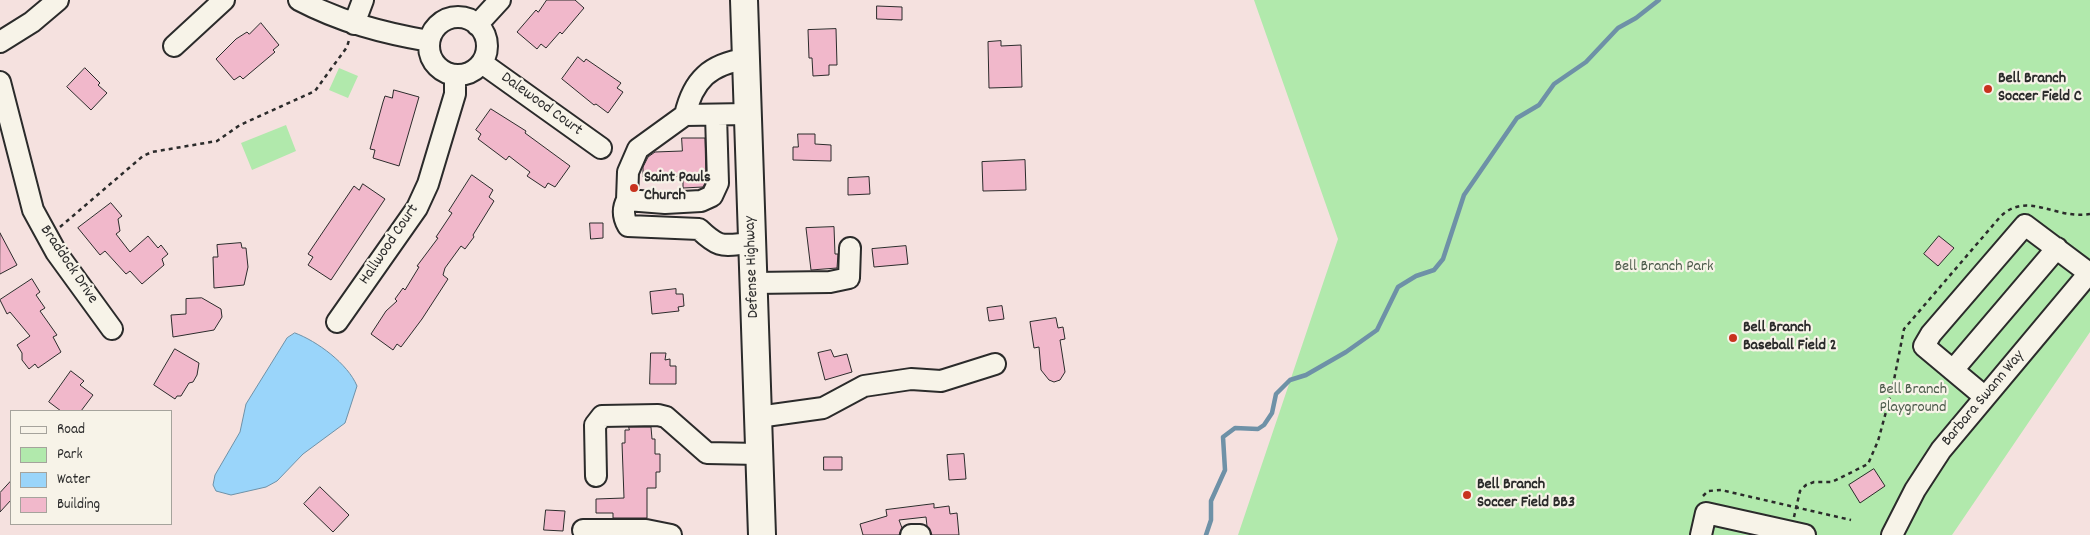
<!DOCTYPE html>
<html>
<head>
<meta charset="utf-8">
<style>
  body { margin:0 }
  #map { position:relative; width:2090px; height:535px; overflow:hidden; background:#f5e1df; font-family:Dekko,sans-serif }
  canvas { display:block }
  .legend { position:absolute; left:10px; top:410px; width:162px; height:115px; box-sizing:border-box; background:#f7f3e8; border:1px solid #a5a39c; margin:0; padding:6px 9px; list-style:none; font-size:15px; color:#2b2b2b }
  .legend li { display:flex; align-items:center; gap:10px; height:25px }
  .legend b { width:25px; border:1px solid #a5a39c }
</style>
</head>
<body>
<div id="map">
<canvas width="2090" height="535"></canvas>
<ul class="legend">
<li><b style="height:6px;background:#f7f3e8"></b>Road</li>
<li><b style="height:14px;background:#b1e9ac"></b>Park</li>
<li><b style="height:14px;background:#9ad5fa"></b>Water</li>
<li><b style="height:14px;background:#f1b8cb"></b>Building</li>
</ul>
</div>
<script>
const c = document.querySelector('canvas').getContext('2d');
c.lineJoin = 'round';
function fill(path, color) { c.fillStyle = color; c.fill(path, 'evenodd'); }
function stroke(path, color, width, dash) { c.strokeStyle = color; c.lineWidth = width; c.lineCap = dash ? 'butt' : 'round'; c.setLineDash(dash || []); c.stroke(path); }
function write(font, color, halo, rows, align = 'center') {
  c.font = font + ' Dekko,sans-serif'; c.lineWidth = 4.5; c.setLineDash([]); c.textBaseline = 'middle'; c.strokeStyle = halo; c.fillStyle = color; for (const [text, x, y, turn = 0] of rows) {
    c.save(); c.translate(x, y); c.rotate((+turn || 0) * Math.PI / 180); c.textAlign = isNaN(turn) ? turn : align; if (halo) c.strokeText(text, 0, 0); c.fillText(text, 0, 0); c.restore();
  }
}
fill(new Path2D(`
  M1254 0H2090V332L1952 535H1238L1338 239Z
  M339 68 358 76 348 98 329 90Z
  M286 125 296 151 252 170 241 143Z`), '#b1e9ac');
const water = new Path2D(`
  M295 333C317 341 348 364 357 386L345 423 303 454 277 481 266 487 231 495 216 491 213 485 215 475 240 432 246 404 287 338Z`);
fill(water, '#9ad5fa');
stroke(water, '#6e91a7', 1);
stroke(new Path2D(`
  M1206 535 1211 520V501L1225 470 1223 437 1235 428 1258 429 1264 425 1272 413 1276 394 1290 380 1306 375 1346 352 1377 330 1398 287 1416 276 1434 270 1443 259 1464 195 1517 118 1539 105 1554 84 1586 62 1618 28 1636 18 1659 0`), '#6e91a7', 4.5);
const building = new Path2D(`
  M547 0H575L584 8 562 34 560 32 546 48 541 44 537 49 517 32 536 10 538 12Z
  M877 6 902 7V20L877 19Z
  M261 23 279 45 273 50 275 52 243 79 240 76 234 80 216 59 236 39 247 32 249 34Z
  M836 29 837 65H829V75L813 76 812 58H809L808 30Z
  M1001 41V46L1021 45 1022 87 989 88 988 42Z
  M578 57 584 62 586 59 621 83 617 88 623 92 608 113 596 104 594 105 562 79Z
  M85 68 100 83 98 85 107 93 91 110 67 87Z
  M394 90 419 97 399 166 373 158 375 150 370 149 383 102 385 96 392 98Z
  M491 109 526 131 525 133 570 166 555 187 548 183 545 188 527 176 530 172 518 163 509 156 506 160 478 139 481 134 476 130Z
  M798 134H815V144L831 145V161L793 160V147H798Z
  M682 138H705L706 181 703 187 683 188V176L643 177V167L648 157 655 152 682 151Z
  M1025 160 1026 190 983 191 982 162Z
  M472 175 493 190 489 197 494 201 473 235 474 237 465 249 461 246 445 268 443 275 448 279 422 319 401 347 397 344 393 350 371 334 386 311 397 301 395 299 403 288 405 290 419 267 417 266 438 238 436 237 452 213 449 211Z
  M869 177 870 194 848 195V178Z
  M363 184 385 199 331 280 308 265 313 257 308 254 354 186 359 190Z
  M111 203 122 216 118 219 120 231 116 234 130 252 148 236 158 248 161 245 168 254 162 259 164 265 142 284 130 271 126 274 105 251 100 255 78 228Z
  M590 223H603V238L591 239Z
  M834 227 835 254H838L837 268 811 270 806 228Z
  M0 233 17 265 0 274Z
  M1939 236 1954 248 1938 266 1924 254Z
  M241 243 242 248H246L248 267 244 285 214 288 213 257H218L217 245Z
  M906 246 908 264 874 267 872 249Z
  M32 279 40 292 36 295 45 308 40 311 57 335 53 337 61 352 38 368 35 364 29 369 22 360V353L17 345 30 336 10 312 7 314 0 300Z
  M676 289V294H683L684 306 678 307 679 311 652 314 650 292Z
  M202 298 221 309 222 317 214 330 173 337 171 315 186 314V299Z
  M1002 306 1004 319 989 321 987 308Z
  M1056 318 1058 328 1063 327 1065 339 1060 340 1065 372 1060 380 1054 382 1049 380 1041 370 1039 347 1034 348 1030 322Z
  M175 349 199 363 197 375 193 382 189 383 181 396H177L175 399 154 385Z
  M831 350 834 357 847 354 852 372 825 380 818 353Z
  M651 353H666L665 360 670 359V366H676V384H650Z
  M71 371 84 381 80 385 93 395 81 411H61L49 402Z
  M629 427H651L652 439H655V454H660V472H656V488H647V518H613V513H596V499L624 498 622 443H625V430H629Z
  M964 454 966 479 949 480 947 455Z
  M824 457H842V470H824Z
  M1874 469 1885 486 1860 503 1849 485Z
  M11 481V500L0 512V493Z
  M320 487 349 515 333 532 304 504Z
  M934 504V508L949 506 950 514 957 513 959 535H932L927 526 926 517 899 520 902 528 899 535H863L860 524 887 516 886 510Z
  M546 510 565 511 563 531 544 530Z`);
fill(building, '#f1b8cb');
stroke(building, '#2b2b2b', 1);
const minor = new Path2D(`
  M299 0C341 22 383 33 429 41
  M429 46a29 29 0 1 1 58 0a29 29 0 1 1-58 0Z
  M354 24 363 0
  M477 25 500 0
  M0 42 32 22 58 0
  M174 46 224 0
  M746 59C710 64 693 80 685 115L748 114
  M482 63 601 148
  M0 82 33 210 56 252 112 329
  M716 115 718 183 712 196 701 201 665 203 627 200C622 209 623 217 628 226L699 229C721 250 723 245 752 243
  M627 200 628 172 638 149 685 115
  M754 283 830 282 849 278 850 248
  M337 322 417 208 428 184 455 94V75
  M1953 370 2057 248
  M1985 397 1924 346 1931 334 2025 225 2089 273
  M758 417 823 408 864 386 911 379 941 381 995 364
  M596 476 595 425 602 416 658 415 666 417 707 453 759 454
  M583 530H646L671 535
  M911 535H920
  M1701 535 1706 513 1805 535
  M1892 535 1915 490 1941 450 2090 272`);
const major = new Path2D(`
  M744 0 762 535`);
stroke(minor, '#2b2b2b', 24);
stroke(major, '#2b2b2b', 30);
stroke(new Path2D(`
  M60 227 143 156 152 152 217 141 240 125 315 91 347 47 349 40
  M1703 496 1708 491 1721 490 1851 520
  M1794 517 1800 491 1806 485 1814 482H1832L1868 464 1878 441 1892 390 1904 329 2000 217C2027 190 2055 220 2090 214`), '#2b2b2b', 2.5, [4, 4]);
stroke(minor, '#f7f3e8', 20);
stroke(major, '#f7f3e8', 26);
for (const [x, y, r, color] of [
  [1988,89,5,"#c8321e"],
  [634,188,5,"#c8321e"],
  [1733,338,5,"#c8321e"],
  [1467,495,5,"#c8321e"]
]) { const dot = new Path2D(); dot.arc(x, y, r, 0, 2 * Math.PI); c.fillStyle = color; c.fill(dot); stroke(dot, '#f7f3e8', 2); }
write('bold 16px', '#2b2b2b', '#f7f3e8', [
  ["Bell Branch",1998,80],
  ["Soccer Field C",1998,98],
  ["Saint Pauls",644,179],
  ["Church",644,197],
  ["Bell Branch",1743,329],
  ["Baseball Field 2",1743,347],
  ["Bell Branch",1477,486],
  ["Soccer Field BB3",1477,504]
], 'left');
write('16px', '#2b2b2b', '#f7f3e8', [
  ["Dalewood Court",541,105,36],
  ["Hallwood Court",390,245,-56],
  ["Braddock Drive",68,265,56],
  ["Defense Highway",753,267,-92],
  ["Barbara Swann Way",1984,399,-50]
]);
write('16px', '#4c5a4b', '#f7f3e8', [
  ["Bell Branch Park",1664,268],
  ["Bell Branch",1913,391],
  ["Playground",1913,409]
]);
</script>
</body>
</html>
